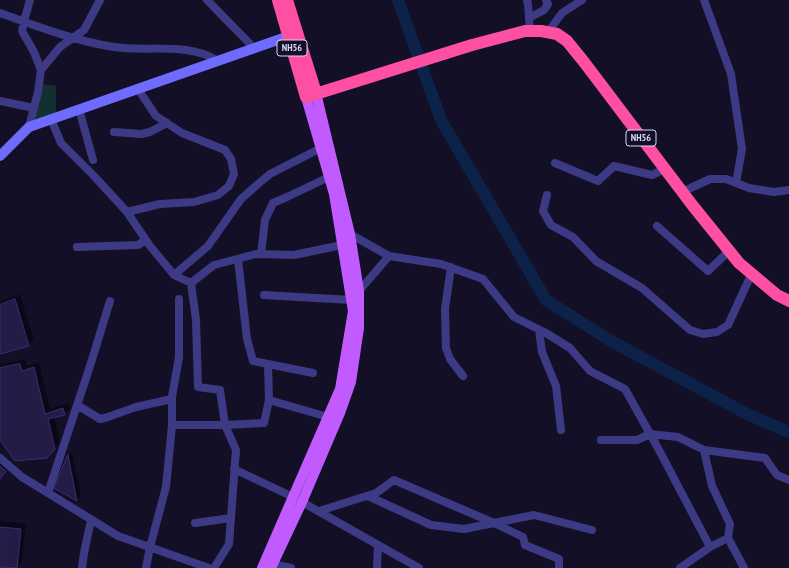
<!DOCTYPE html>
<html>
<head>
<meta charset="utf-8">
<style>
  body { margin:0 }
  canvas { display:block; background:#130f26 }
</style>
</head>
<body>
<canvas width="789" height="568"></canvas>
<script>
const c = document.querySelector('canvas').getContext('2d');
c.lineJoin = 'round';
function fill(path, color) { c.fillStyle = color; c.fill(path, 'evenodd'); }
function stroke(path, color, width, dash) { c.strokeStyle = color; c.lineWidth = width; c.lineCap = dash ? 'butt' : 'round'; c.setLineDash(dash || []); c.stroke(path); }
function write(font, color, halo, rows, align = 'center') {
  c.font = font + ' "PT Sans Narrow",sans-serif'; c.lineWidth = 3.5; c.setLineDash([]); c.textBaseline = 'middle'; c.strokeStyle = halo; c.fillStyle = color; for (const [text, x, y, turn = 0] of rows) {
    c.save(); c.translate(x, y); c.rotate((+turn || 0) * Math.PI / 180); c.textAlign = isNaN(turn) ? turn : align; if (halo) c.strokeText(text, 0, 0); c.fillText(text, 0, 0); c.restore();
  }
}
fill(new Path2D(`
  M40 84 56 86V117L30 125Z`), '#12302f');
fill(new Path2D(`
  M20 294 34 340 28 345 0 353V302Z
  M25 359 27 366 39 362 50 409 68 403 70 409 64 414 54 417 60 442 53 451 0 438V364Z
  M72 452 81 496 77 500 56 488 69 455Z
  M0 458 11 465 0 479Z
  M0 521 26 524 22 562 17 567 0 566Z`), '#0007');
stroke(new Path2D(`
  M398 0 441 120 546 300 611 341 747 414 789 432`), '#0c2248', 12);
const building = new Path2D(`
  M15 299 29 346 0 354V305Z
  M20 364 22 371 34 367 45 414 63 408 65 415 48 419 55 449 47 458 15 461 0 440V368Z
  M68 455 77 501 54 488Z
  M0 466 6 471 0 479Z
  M0 527 21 529 17 568 0 567Z`);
fill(building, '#241b47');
stroke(building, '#3b2d73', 1);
stroke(new Path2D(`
  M207 0 254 48
  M527 0 528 4 530 31
  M704 0 731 74 742 149 736 183
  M0 13C37 26 75 41 114 47 147 52 189 42 218 61
  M529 18 544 10 548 4 546 0
  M548 32 562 13 582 0
  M41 70 60 47 84 30 100 0
  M0 101 34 108
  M79 109 93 160
  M51 119 61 143 95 177 127 212 150 246 174 275 191 283
  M29 127 38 92 41 70 34 52 22 31 24 21 30 0
  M114 132 141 134 150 132 167 123
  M555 163 598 181 614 166 652 175 665 169
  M682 192 710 179H726L749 188 774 192 789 190
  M547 195 543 211 551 225 573 237 596 261 642 288 690 330 703 334 717 332 728 325 752 273
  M127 212 160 204 194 202 218 195 229 186 234 174 231 159 225 150 182 133 156 116 138 89
  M657 226 708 271 729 251
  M350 234 389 256 359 291
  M77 247 138 245 146 240
  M261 254 265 220 273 203 287 197 329 177
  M389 256 441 264 483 279 514 317 546 333 570 348 590 371 625 389 659 450 710 547
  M238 259 247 339 253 361 313 373
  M451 267 445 309 446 348 450 359 463 376
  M174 275 208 246 241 199 258 184 270 174 321 148
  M191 283 196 320 198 387 220 390 225 425 236 450 229 544 214 568
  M191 283 214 265 256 254 294 255 342 245
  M264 295 351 300
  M539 330 542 352 556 386 561 430
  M269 400 328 417
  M77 405 100 419 105 418 136 407 172 399
  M172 425H225L264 423 269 400 268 364
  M601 440H637L650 434 678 437 704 450 765 458 777 475 789 480
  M0 458 22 477 118 536 209 568
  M234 469 293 497 419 568
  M48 493 91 363 110 301
  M368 496 431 525 464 529 534 515 592 530
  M319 511 376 493 394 480 494 523 523 537 525 545 559 559V568
  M195 523 231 518
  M728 538 744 568
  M273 564 291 568
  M82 568 84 553 91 520
  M146 568 150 547 166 487 172 425V397L179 357V299
  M377 568 378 545
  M680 568 710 547 728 538 730 524 712 486 704 450`), '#3d3a85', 8);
stroke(new Path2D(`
  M0 156 29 127 289 36`), '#6f6bff', 10);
stroke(new Path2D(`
  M262 568 340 389 353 311 334 194 306 97
  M271 568 302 502 340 413 351 382 359 328V291L350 234 316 93`), '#c25bff', 10);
stroke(new Path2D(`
  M278 0 306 97 472 45 525 31H541L557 34 567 41 584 62 693 206 739 263 777 295 789 301
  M287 0 316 93`), '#ff4fa3', 12);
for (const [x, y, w] of [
  [292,48,30],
  [641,138,30]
]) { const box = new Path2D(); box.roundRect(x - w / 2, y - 8, w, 16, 3); c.fillStyle = '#130f26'; c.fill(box); stroke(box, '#d9d4ff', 1); }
write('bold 10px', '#d9d4ff', null, [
  ["NH56",292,48],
  ["NH56",641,138]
]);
</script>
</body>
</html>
